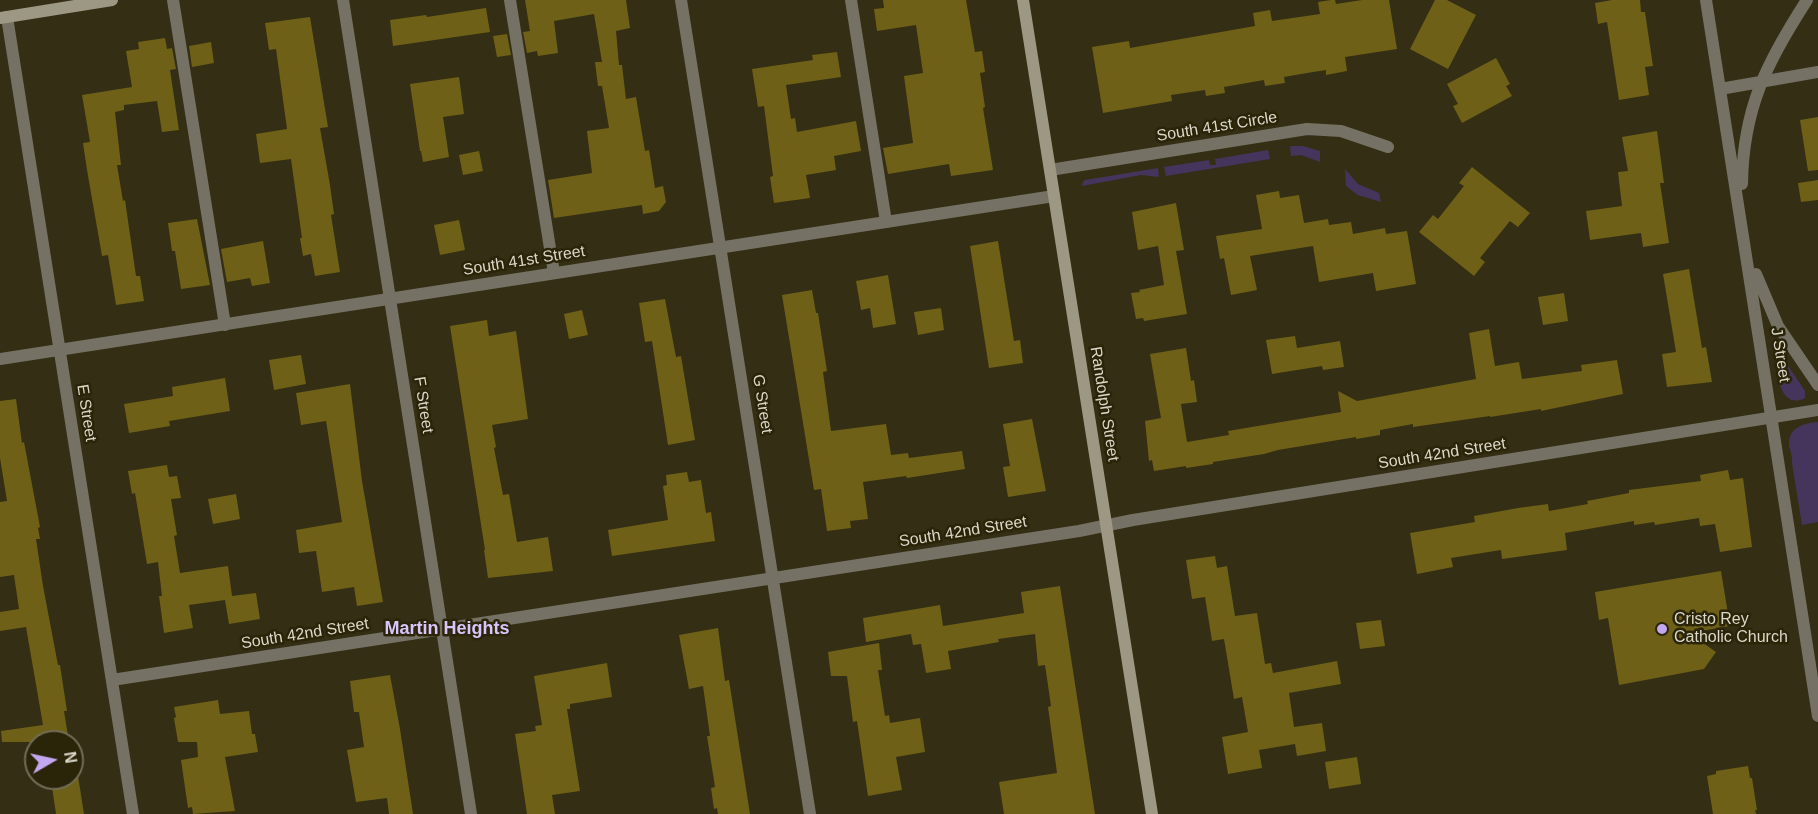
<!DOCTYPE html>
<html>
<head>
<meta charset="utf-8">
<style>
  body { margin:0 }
  #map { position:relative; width:1818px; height:814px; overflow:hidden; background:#342e14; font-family:Arial,sans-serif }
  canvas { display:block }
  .north { position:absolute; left:24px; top:730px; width:60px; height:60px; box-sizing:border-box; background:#2a2409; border:2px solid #716c56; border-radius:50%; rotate:81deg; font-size:16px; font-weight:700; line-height:24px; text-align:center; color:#dbd8c9 }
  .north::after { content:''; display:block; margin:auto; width:21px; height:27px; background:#c4a7f1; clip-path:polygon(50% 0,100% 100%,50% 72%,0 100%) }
</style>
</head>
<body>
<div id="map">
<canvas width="1818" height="814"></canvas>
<div class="north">N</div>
</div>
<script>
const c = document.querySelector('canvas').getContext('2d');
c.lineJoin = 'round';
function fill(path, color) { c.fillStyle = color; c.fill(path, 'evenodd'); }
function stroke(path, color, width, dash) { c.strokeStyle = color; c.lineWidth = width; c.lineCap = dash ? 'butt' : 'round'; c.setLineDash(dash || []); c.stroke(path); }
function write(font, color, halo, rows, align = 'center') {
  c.font = font + ' Arial,sans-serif'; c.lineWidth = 5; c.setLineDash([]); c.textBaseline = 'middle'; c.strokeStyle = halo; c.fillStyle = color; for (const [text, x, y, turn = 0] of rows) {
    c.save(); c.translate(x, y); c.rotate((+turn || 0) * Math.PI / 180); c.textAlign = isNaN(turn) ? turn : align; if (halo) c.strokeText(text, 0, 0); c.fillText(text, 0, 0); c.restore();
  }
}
fill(new Path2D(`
  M1290 146H1303L1320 151V162L1301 155 1291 156Z
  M1268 150 1270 159 1166 176 1164 167 1209 160 1210 165H1216L1215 159Z
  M1158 168 1159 177 1141 175 1082 186 1083 182 1085 180Z
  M1345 169 1358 184 1379 193 1381 202 1358 195 1346 186Z
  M1783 363 1787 364 1805 391V398C1784 409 1777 382 1777 366Z
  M1818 422V522L1802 525 1792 463C1793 455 1789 450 1789 443 1789 427 1805 423 1818 422Z`), '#45355d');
fill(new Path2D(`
  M525 0H626L630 28 616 31 619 65H622L626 99 636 97 645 151 649 150 655 188 663 186 666 202 659 211 643 214 642 205 554 218 548 180 592 173 587 131 609 128 602 86H598L595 62H602L594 14 554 21 558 53 538 56 537 51 527 53 523 32 530 31Z
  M883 0H966L975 52 982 51 985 72 980 73 985 107 983 108 993 170 951 176 949 164 888 174 883 148 913 143 904 76 923 73 916 25 877 31 874 9 884 8Z
  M1331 0H1335L1336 4 1362 0H1389L1397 49 1345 57 1347 71 1326 75V70L1307 73 1284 77 1285 83 1265 86 1264 80 1224 87 1225 93 1206 96 1205 90 1171 95 1172 101 1103 113 1092 47 1129 41 1130 48 1255 26 1253 13 1270 10 1272 21 1320 14 1318 2Z
  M1435 0H1447L1476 15 1448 69 1410 49Z
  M1612 0H1640L1641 12H1645L1653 66 1645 67 1649 95 1619 100 1607 22 1598 24 1595 3Z
  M486 8 490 32 393 46 390 20 426 15 427 17Z
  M310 17 328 127 320 128 330 185 334 214 331 215 340 272 315 276 311 254 303 256 300 238H302L291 159 260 163 256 134 287 129 276 49 269 50 265 23Z
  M507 34 511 55 497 57 493 36Z
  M165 38 167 49 172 48 176 69 170 70 179 130 162 132 157 101 124 105V110L115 112 121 165H117L123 201 125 200 136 276H140L144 301 116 305 108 255 102 256 87 170 83 143 90 142 82 95 132 87 126 51 139 49 138 42Z
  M211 42 214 63 192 67 189 46Z
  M837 52 841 77 786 85 791 119 795 118 797 132 856 121 861 151 834 156 836 170 806 175 810 198 774 203 770 177 773 176 764 106 758 107 752 69 813 60 812 55Z
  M1496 58 1510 84 1506 86 1512 96 1462 123 1453 106 1458 104 1447 84Z
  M459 77 464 114 443 117 449 157 423 162 421 151H420L410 84Z
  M1818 117V170L1808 171 1800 120Z
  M1657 131 1664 183H1660L1669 243 1643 247 1641 233 1590 240 1586 211 1622 206 1618 172 1628 171 1622 137Z
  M479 151 483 171 463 175 459 155Z
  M1472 167 1530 213 1518 227 1510 221 1480 258 1485 262 1474 276 1419 232 1433 215 1438 219 1464 186 1459 183Z
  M1818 180V200L1801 202 1798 183Z
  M1279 191 1280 198 1299 195 1304 223 1328 219 1329 225 1351 222 1353 234 1385 228 1386 234 1407 231 1416 284 1376 291 1373 273 1319 282 1313 246 1250 256 1257 290 1231 295 1224 258 1220 259 1216 236 1262 229 1256 195Z
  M1176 203 1184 250 1176 251 1187 314 1144 321 1143 318 1136 319 1131 293 1140 292 1139 290 1164 285 1158 246 1138 250 1132 212Z
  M197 219 210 285 181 289 175 251H172L168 223Z
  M459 220 465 250 440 255 434 225Z
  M263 241 270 283 252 286 250 278 227 282 221 249Z
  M998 241 1014 341 1020 340 1023 363 989 368 970 246Z
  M1689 269 1702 348 1706 347 1712 382 1667 387 1662 354 1676 352 1663 274Z
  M888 275 896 324 873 328 870 308 861 310 856 281Z
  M812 290 816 313H818L827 371 823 372 831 431 886 424 891 455 908 453 909 458 962 451 965 469 907 478 906 476 863 482 868 519 850 521 851 528 827 531 821 489 814 490 782 295Z
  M1564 293 1568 321 1543 325 1538 297Z
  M665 299 676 357 681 356 695 440 668 445 652 341 645 342 639 303Z
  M941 308 944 330 918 335 914 312Z
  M582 310 588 335 569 339 564 314Z
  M487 320 489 336 516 331 528 419 492 425 496 447 494 448 503 495 509 494 517 542 548 537 553 571 488 578 484 550H485L450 326Z
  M1489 329 1495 366 1519 362 1522 379 1582 371 1581 365 1617 360 1623 394 1541 411V409L1490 417V416L1413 427V424L1380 430V435L1356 439V437L1278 450 1264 454 1213 462V464L1186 468V466L1154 471 1152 460 1149 461 1145 421 1161 418 1150 354 1186 348 1191 381 1194 380 1197 402 1181 404 1187 442 1229 435 1228 431 1341 412 1338 391 1357 401 1476 379 1469 333Z
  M1295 336 1297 348 1340 341 1344 367 1323 370 1322 366 1272 374 1266 340Z
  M301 355 306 384 274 390 269 360Z
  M225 378 230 411 169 421 170 426 129 433 124 404 173 396 172 387Z
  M350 384 362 481 383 602 357 606 354 587 322 592 316 551 299 553 296 530 342 522 326 421 301 425 296 393Z
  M16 399 22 443 24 442 40 527 38 528 40 539H36L43 586 58 665H60L67 711H64L69 742H2L1 731 43 725 26 627 0 631V612L19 609 14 575 0 577V502L7 501 0 458V401Z
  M1032 419 1046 491 1008 497 1003 467 1010 466 1003 424Z
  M167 465 169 477 177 476 181 498 171 499 177 535 174 536 180 573 228 566 232 596 256 593 260 619 229 624 225 600 189 605 193 628 164 633 159 596H162L158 562 147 564 135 493 132 494 128 471Z
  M1728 470 1730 480 1743 478 1752 547 1720 552 1715 524 1700 526 1699 518 1655 525 1654 522 1634 525V521L1565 533 1567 550 1502 559 1501 550 1451 558 1453 567 1417 574 1410 533 1475 522 1474 516 1518 508 1548 504 1549 511 1588 504 1587 501 1629 493V490L1701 481 1700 475Z
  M687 472 689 482 701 480 706 513 711 512 715 541 612 556 608 530 668 520 663 486 667 485 666 475Z
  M236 494 240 519 213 524 208 499Z
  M1215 556 1217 568 1227 566 1235 616 1257 613 1265 664 1271 663 1273 673 1337 661 1341 684 1289 693 1294 727 1322 723 1326 751 1297 756 1295 744 1259 750 1262 768 1228 774 1222 737 1248 732 1242 697 1234 699 1224 639 1212 641 1205 597 1192 599 1186 560Z
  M1721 571 1730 626 1689 633 1716 652 1704 669 1619 685 1608 618 1599 620 1595 592Z
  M1060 586 1095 814H1004L999 782 1057 773 1048 707 1051 706 1045 665 1038 666 1035 634 998 639 999 642 948 651 951 669 926 673 921 644 913 645 911 634 866 642 863 618 940 605 943 626 1024 613 1021 592Z
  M1381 620 1385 646 1360 649 1356 623Z
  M718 628 725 681 729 680 750 814H718L717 808 714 809 711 788 715 787 707 736H710L703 686 689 689 679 635Z
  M879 643 882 670H878L885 716 889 715 890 723 920 718 925 752 896 757 902 790 868 796 857 721 853 722 847 676H831L828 652Z
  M607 663 612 697 570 704V709H567L580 791 552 795 555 814H527L515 734 536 731 535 726 542 725 534 676Z
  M390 675 400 729 413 814H389L387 798 356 802 347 750 364 747 359 712H354L350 681Z
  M218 700 220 714 249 711 252 734H255L258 752 225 757 235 811 193 814 192 807 188 808 181 760 198 757 197 742H178L174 718 176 717 174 707Z
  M1357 757 1361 784 1329 789 1325 762Z
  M1748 766 1750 778H1752L1757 810H1755L1756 814H1713L1707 776 1716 774V771Z
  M78 776 84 814H56L51 780Z`), '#6e6017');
stroke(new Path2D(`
  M173 0 225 325
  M510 0 554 273
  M851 0 886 222`), '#757265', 12);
stroke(new Path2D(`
  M343 0 471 814
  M681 0 810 814
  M1706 0 1818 716
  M7 17 133 814
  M1720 89 1818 72
  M1050 170 1307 129 1341 131 1388 147
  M1742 184C1743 108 1767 62 1807 0
  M1756 274 1778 326 1818 385
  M0 359 1054 196
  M112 680 1079 531 1133 520 1818 410`), '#757265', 12);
stroke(new Path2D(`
  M1023 0 1152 814
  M0 18 112 0`), '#9c9884', 12);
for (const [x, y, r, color] of [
  [1662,629,6,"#c4a7f1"]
]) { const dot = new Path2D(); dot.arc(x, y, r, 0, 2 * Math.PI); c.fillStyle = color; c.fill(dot); stroke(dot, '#2a2409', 2); }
write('16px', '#dbd8c9', '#2a2409', [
  ["South 41st Circle",1217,127,-9],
  ["South 41st Street",524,261,-9],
  ["J Street",1780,355,81],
  ["G Street",762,404,81],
  ["Randolph Street",1104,404,81],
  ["F Street",423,405,81],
  ["E Street",86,413,81],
  ["South 42nd Street",1442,454,-9],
  ["South 42nd Street",963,532,-9],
  ["South 42nd Street",305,634,-9]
]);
write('16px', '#dbd8c9', '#2a2409', [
  ["Cristo Rey",1674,620],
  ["Catholic Church",1674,638]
], 'left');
write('bold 18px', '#d9c4fc', '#2a2409', [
  ["Martin Heights",447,629]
]);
</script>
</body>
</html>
